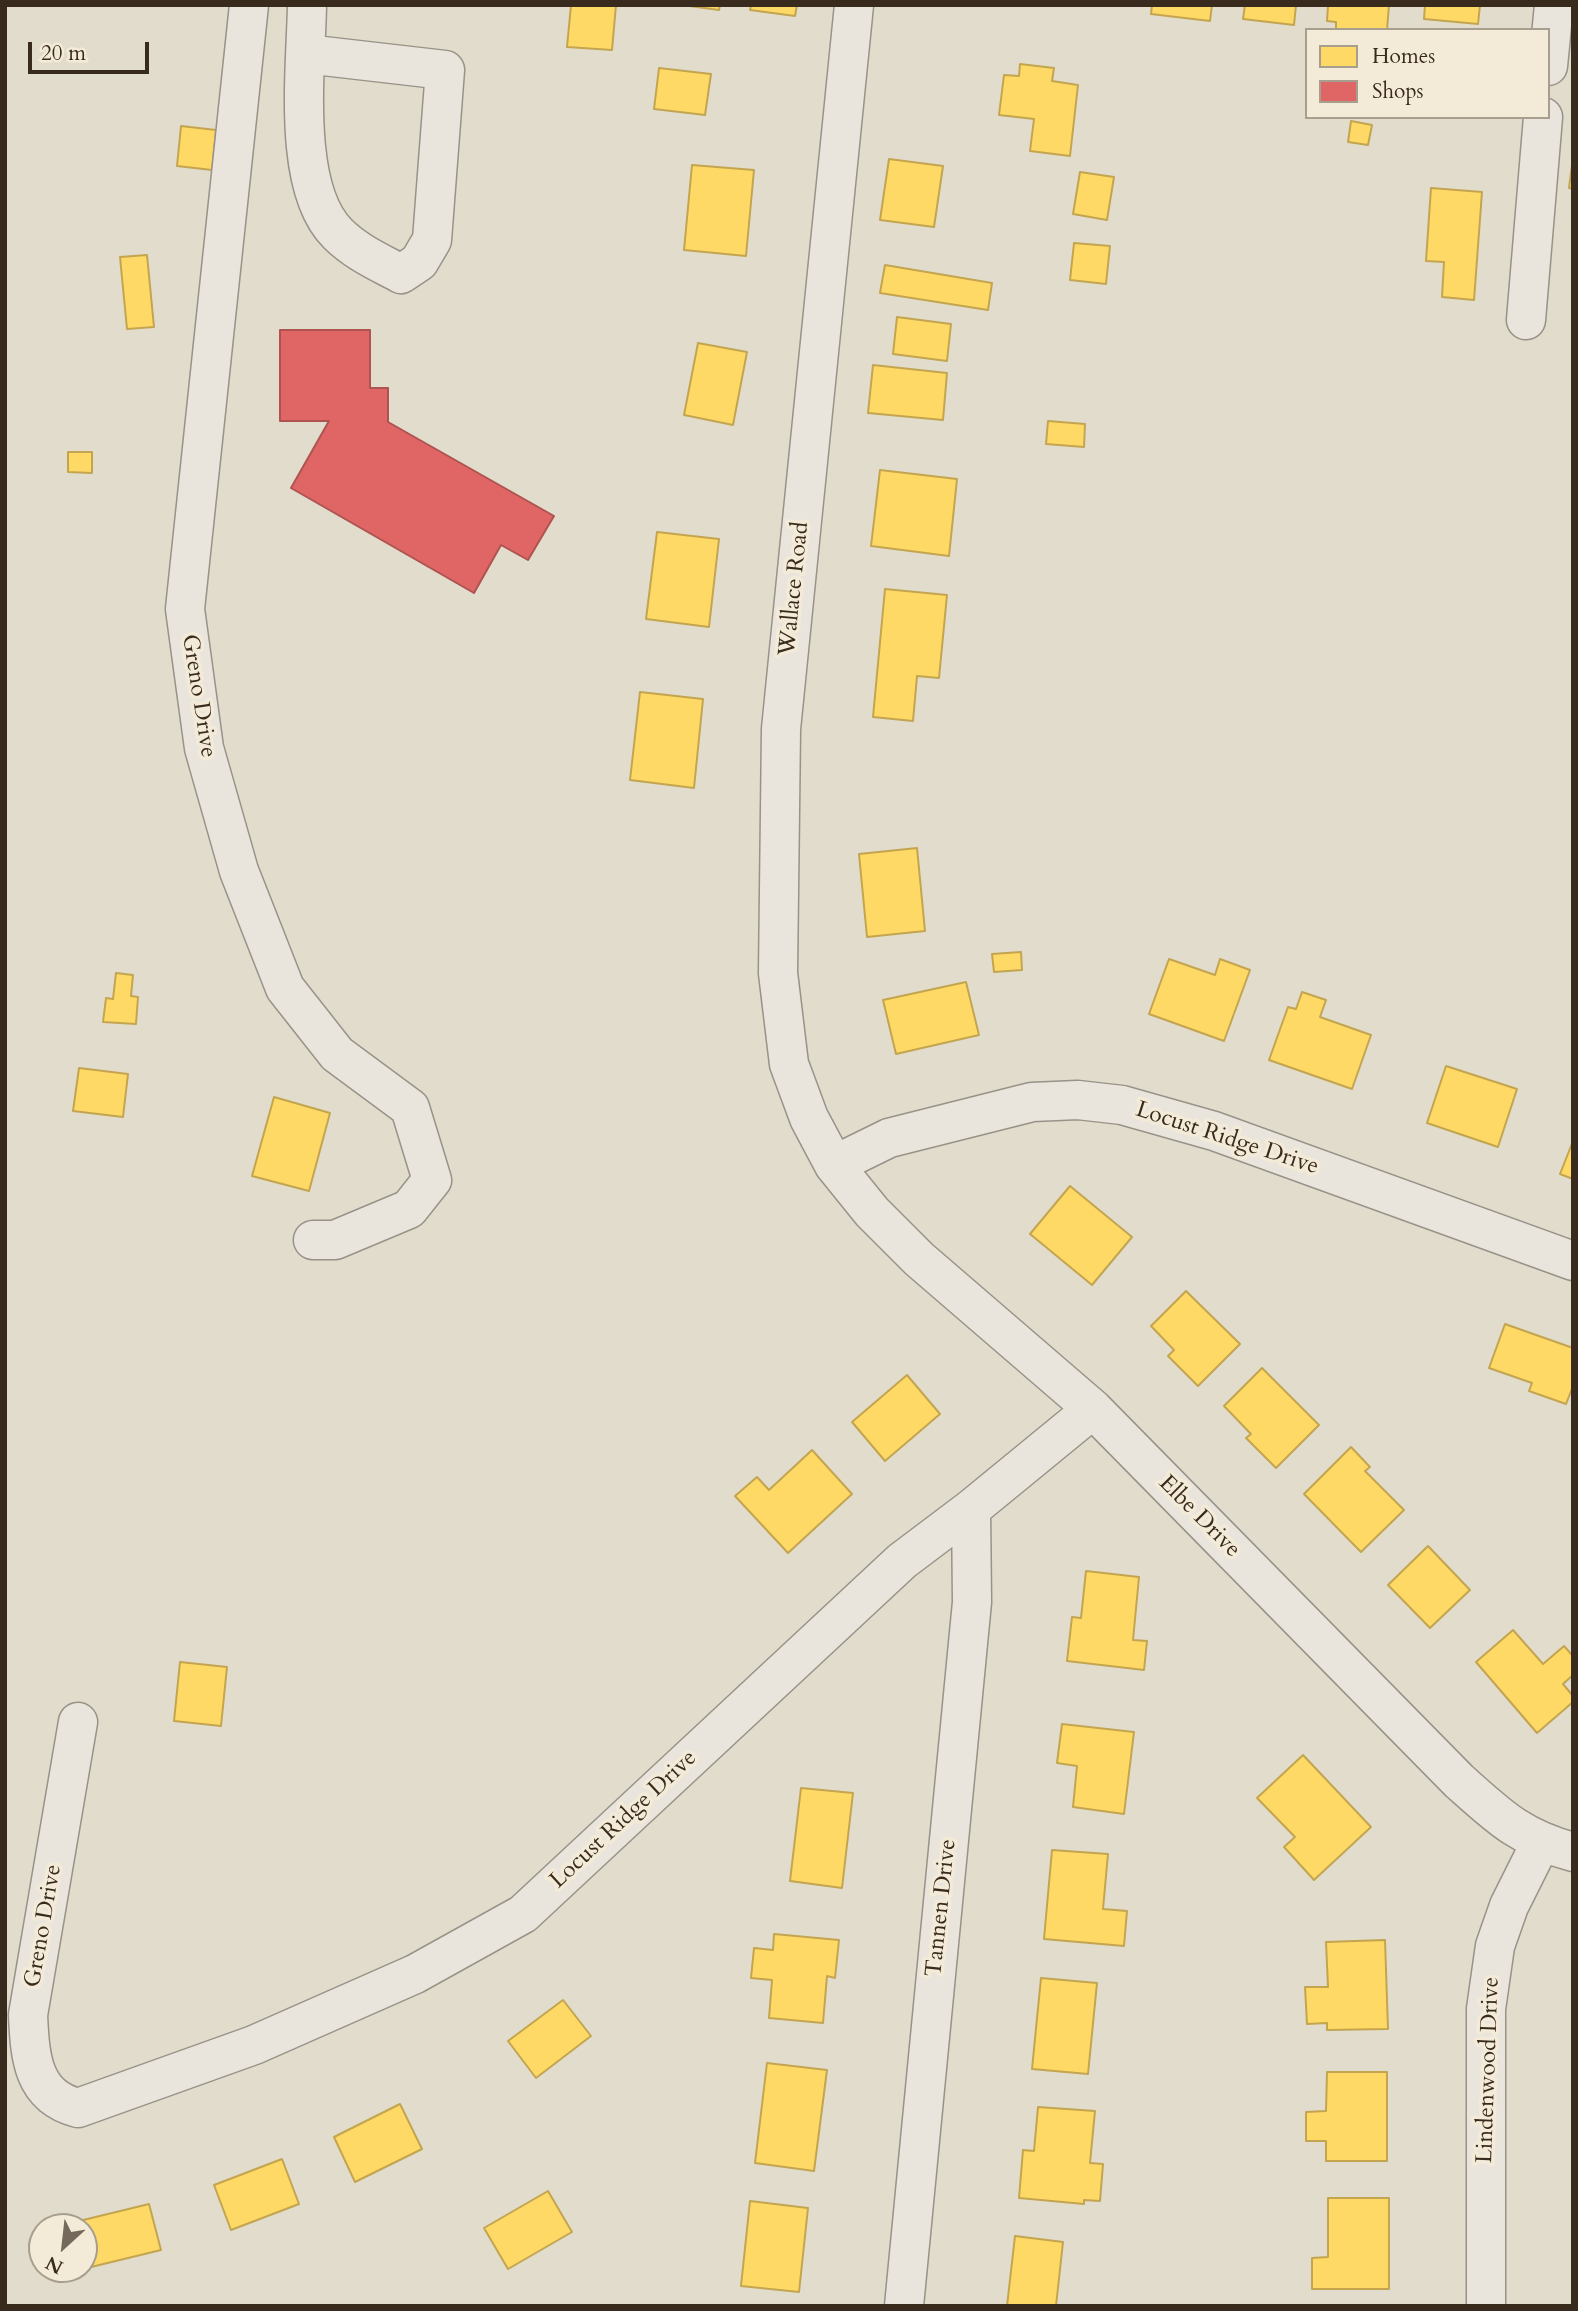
<!DOCTYPE html>
<html>
<head>
<meta charset="utf-8">
<style>
  body { margin:0 }
  #map { position:relative; width:1578px; height:2311px; overflow:hidden; background:#e2dccc; font-family:Cardo,serif }
  canvas { display:block }
  .frame { position:absolute; inset:0; border:7px solid #382b1d; pointer-events:none }
  .legend { position:absolute; left:1305px; top:28px; width:245px; height:91px; box-sizing:border-box; background:#f3ead7; border:2px solid #a89e8d; margin:0; padding:9px 12px; list-style:none; font-size:21px; color:#382b1d }
  .legend li { display:flex; align-items:center; gap:14px; height:35px }
  .legend b { width:35px; border:2px solid #a89e8d }
  .north { position:absolute; left:28px; top:2213px; width:70px; height:70px; box-sizing:border-box; background:#f3ead7; border:2px solid #a89e8d; border-radius:50%; rotate:207deg; font-size:19px; font-weight:700; line-height:28px; text-align:center; color:#382b1d }
  .north::after { content:''; display:block; margin:auto; width:24px; height:32px; background:#74695a; clip-path:polygon(50% 0,100% 100%,50% 72%,0 100%) }
  .scale { position:absolute; left:28px; top:42px; width:121px; height:32px; box-sizing:border-box; border:4px solid #382b1d; border-top:0; padding-left:9px; font-size:21px; line-height:24px; white-space:nowrap; color:#382b1d; -webkit-text-stroke:5px #f3ead7; paint-order:stroke }
</style>
</head>
<body>
<div id="map">
<canvas width="1578" height="2311"></canvas>
<div class="frame"></div>
<ul class="legend">
<li><b style="height:19px;background:#ffd966"></b>Homes</li>
<li><b style="height:19px;background:#e06666"></b>Shops</li>
</ul>
<div class="north">N</div>
<div class="scale">20 m</div>
</div>
<script>
const c = document.querySelector('canvas').getContext('2d');
c.lineJoin = 'round';
function fill(path, color) { c.fillStyle = color; c.fill(path, 'evenodd'); }
function stroke(path, color, width, dash) { c.strokeStyle = color; c.lineWidth = width; c.lineCap = dash ? 'butt' : 'round'; c.setLineDash(dash || []); c.stroke(path); }
function write(font, color, halo, rows, align = 'center') {
  c.font = font + ' Cardo,serif'; c.lineWidth = 7; c.setLineDash([]); c.textBaseline = 'middle'; c.strokeStyle = halo; c.fillStyle = color; for (const [text, x, y, turn = 0] of rows) {
    c.save(); c.translate(x, y); c.rotate((+turn || 0) * Math.PI / 180); c.textAlign = isNaN(turn) ? turn : align; if (halo) c.strokeText(text, 0, 0); c.fillText(text, 0, 0); c.restore();
  }
}
const homes = new Path2D(`
  M571 5H616L612 50 567 47Z
  M682 5H720L719 10Z
  M751 5H797L795 16 750 10Z
  M1152 5H1212L1210 21 1151 14Z
  M1245 5H1296L1294 25 1243 19Z
  M1328 5H1389L1387 30H1336V22L1327 21Z
  M1425 5H1480L1478 24 1424 19Z
  M1020 64 1054 68 1052 81 1078 85 1070 156 1030 151 1034 119 999 115 1004 75 1019 76Z
  M659 68 711 74 705 115 654 109Z
  M1351 121 1372 125 1368 145 1348 142Z
  M181 126 216 130 212 170 177 166Z
  M1573 158V189L1569 188Z
  M889 159 943 166 934 227 880 220Z
  M692 165 754 170 746 256 684 250Z
  M1080 172 1114 177 1107 220 1073 214Z
  M1431 188 1482 192 1474 300 1442 297 1444 262 1426 261Z
  M1074 243 1110 246 1106 284 1070 280Z
  M147 255 154 327 127 329 120 257Z
  M885 265 992 283 988 310 880 293Z
  M897 317 951 324 947 361 893 354Z
  M698 343 747 352 733 425 684 415Z
  M873 365 947 373 943 420 868 413Z
  M1048 421 1085 424 1084 447 1046 444Z
  M68 452H92V473L68 472Z
  M880 470 957 479 949 556 871 546Z
  M657 532 719 539 709 627 646 619Z
  M885 589 947 595 939 678 917 676 913 721 873 717Z
  M640 692 703 699 694 788 630 780Z
  M917 848 925 931 867 937 859 854Z
  M1021 952 1022 970 994 972 992 954Z
  M1169 959 1215 975 1220 959 1250 970 1224 1041 1149 1014Z
  M116 973 133 975 131 996 138 997 136 1024 103 1022 106 998 113 999Z
  M966 982 979 1035 896 1054 883 1000Z
  M1302 992 1326 1000 1320 1017 1371 1035 1352 1089 1269 1060 1288 1007 1296 1009Z
  M1446 1066 1517 1089 1498 1147 1427 1123Z
  M79 1068 128 1074 123 1117 73 1111Z
  M274 1097 330 1113 309 1191 252 1176Z
  M1573 1141V1179L1560 1174Z
  M1070 1186 1132 1237 1092 1285 1030 1234Z
  M1186 1291 1240 1344 1198 1386 1168 1356 1174 1350 1151 1326Z
  M1505 1324 1573 1348V1386L1566 1404 1529 1391 1532 1383 1489 1368Z
  M1262 1368 1319 1425 1276 1468 1246 1438 1251 1434 1224 1406Z
  M907 1375 940 1414 885 1461 852 1422Z
  M1351 1447 1370 1467 1365 1471 1404 1510 1361 1552 1304 1494Z
  M812 1450 852 1494 788 1553 735 1496 757 1477 769 1490Z
  M1428 1546 1470 1590 1430 1628 1388 1585Z
  M1086 1571 1139 1577 1133 1640 1147 1641 1144 1670 1067 1661 1072 1617 1081 1618Z
  M1513 1630 1543 1664 1564 1646 1573 1656V1675L1563 1684 1573 1696V1702L1537 1733 1476 1662Z
  M180 1662 227 1667 221 1726 174 1721Z
  M1062 1724 1134 1732 1124 1814 1073 1807 1077 1766 1057 1763Z
  M1303 1755 1371 1827 1314 1880 1284 1847 1295 1837 1257 1798Z
  M801 1788 853 1793 842 1888 790 1881Z
  M1052 1850 1108 1854 1103 1909 1127 1911 1124 1946 1044 1939Z
  M774 1934 839 1940 835 1978 827 1976 823 2023 769 2018 772 1980 751 1978 754 1948 773 1950Z
  M1385 1940 1388 2029 1327 2030V2023L1307 2024 1305 1987H1328L1326 1942Z
  M1041 1978 1097 1983 1088 2074 1032 2069Z
  M563 2000 591 2036 536 2078 508 2041Z
  M767 2063 827 2070 814 2171 755 2163Z
  M1327 2072H1387V2161H1326V2141H1306V2112L1326 2111Z
  M400 2104 422 2149 355 2182 334 2137Z
  M1038 2107 1095 2111 1090 2163 1103 2164 1100 2201 1084 2200V2204L1019 2198 1023 2150 1034 2151Z
  M282 2159 299 2204 231 2230 214 2185Z
  M548 2191 572 2232 508 2269 484 2228Z
  M1328 2198H1389V2289H1312V2258L1328 2257Z
  M750 2201 808 2208 799 2292 741 2286Z
  M149 2204 161 2250 87 2268 84 2227H77L75 2222Z
  M1015 2236 1063 2242 1056 2306H1007Z`);
fill(homes, '#ffd966');
stroke(homes, '#c3a550', 2);
const shops = new Path2D(`
  M280 330H370V388H388V422L554 516 528 560 501 545 474 593 291 488 329 421H280Z`);
fill(shops, '#e06666');
stroke(shops, '#ae5450', 2);
const minor = new Path2D(`
  M249 5 185 609 204 748 239 871 285 988 337 1054 410 1108 432 1180 409 1209 335 1240H313
  M854 5 781 729 778 973 789 1064 809 1118 834 1165 872 1212 919 1259 1093 1409 1459 1781C1498 1816 1520 1838 1573 1852
  M306 54 445 70 432 240 419 262 401 274C379 262 356 252 338 234 291 188 306 68 307 5
  M1548 66 1554 5
  M1526 320 1543 117
  M834 1165 889 1138 1032 1102 1078 1100 1122 1105 1214 1131 1573 1261
  M78 1722 28 2015C30 2057 32 2096 78 2108L254 2045 415 1974 523 1914 902 1561 971 1509 1093 1409
  M904 2306 972 1602 971 1509
  M1486 2306V2009L1495 1946 1509 1906 1540 1844`);
stroke(minor, '#989288', 41);
stroke(minor, '#e9e5dd', 38);
write('23px', '#382b1d', '#f3ead7', [
  ["Wallace Road",795,589,-84],
  ["Greno Drive",198,696,81],
  ["Locust Ridge Drive",1227,1139,18],
  ["Elbe Drive",1199,1517,45],
  ["Locust Ridge Drive",624,1820,-43],
  ["Tannen Drive",942,1908,-84],
  ["Greno Drive",44,1926,-80],
  ["Lindenwood Drive",1489,2070,-88]
]);
</script>
</body>
</html>
